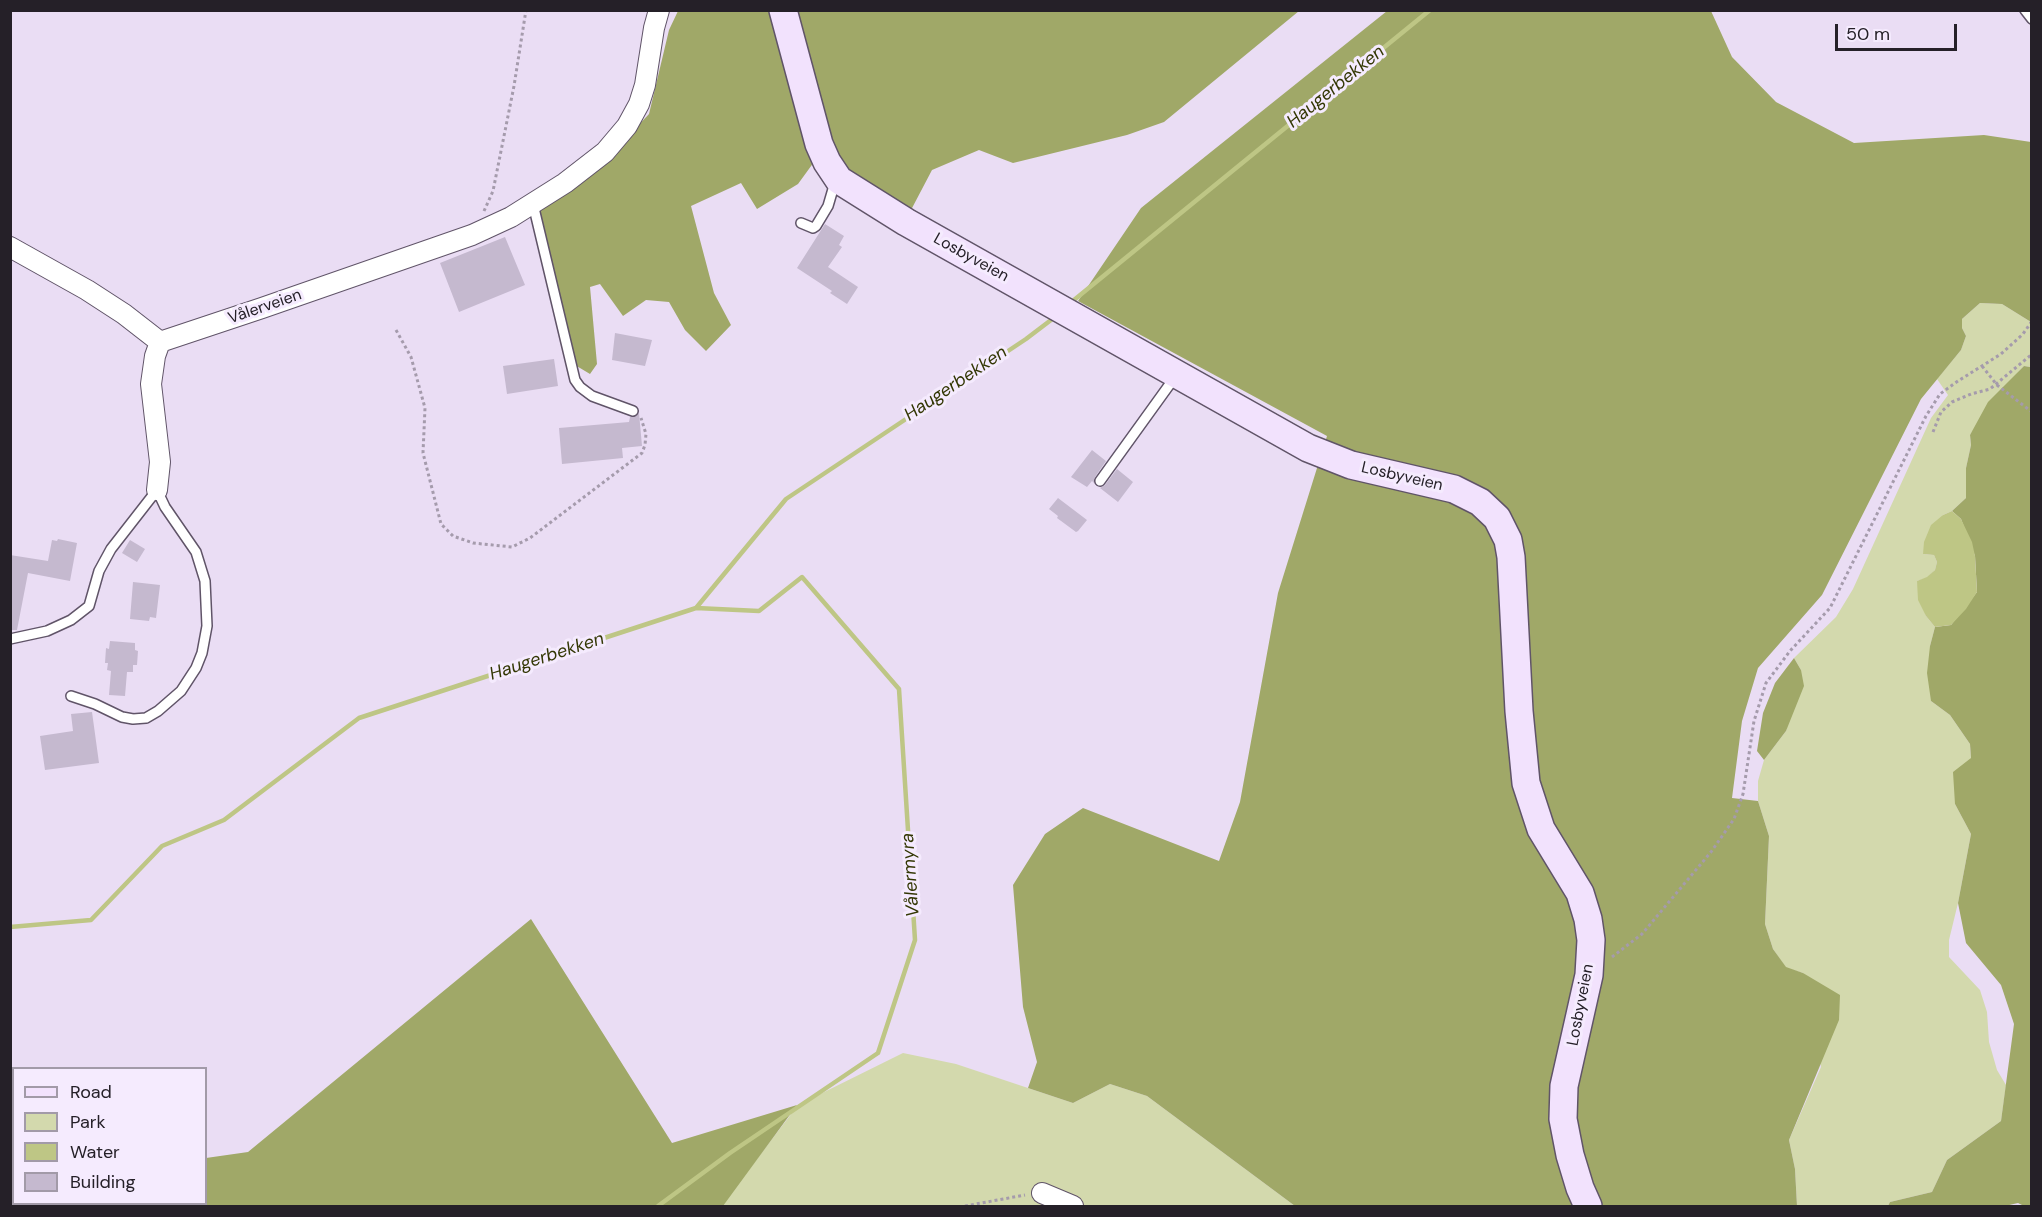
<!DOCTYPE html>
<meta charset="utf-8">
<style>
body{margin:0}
#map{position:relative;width:2042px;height:1217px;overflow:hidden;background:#eaddf4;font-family:"DM Sans",sans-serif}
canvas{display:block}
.frame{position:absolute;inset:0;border:12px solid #252028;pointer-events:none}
.legend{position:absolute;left:12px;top:1067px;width:195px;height:138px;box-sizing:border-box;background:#f5ebfe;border:2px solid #a29aa8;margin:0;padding:8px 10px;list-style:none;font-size:18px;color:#252028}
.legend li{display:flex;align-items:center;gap:12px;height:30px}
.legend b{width:30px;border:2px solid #a29aa8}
.scale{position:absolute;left:1835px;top:24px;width:122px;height:27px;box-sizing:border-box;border:3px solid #252028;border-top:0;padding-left:8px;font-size:18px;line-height:21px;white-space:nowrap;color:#252028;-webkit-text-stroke:4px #f5ebfe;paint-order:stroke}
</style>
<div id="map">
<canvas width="2042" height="1217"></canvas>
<div class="frame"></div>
<ul class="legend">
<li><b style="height:8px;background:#f2e2fd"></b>Road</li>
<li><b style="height:16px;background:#d3d9ad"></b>Park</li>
<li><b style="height:16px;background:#bec685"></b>Water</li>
<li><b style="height:16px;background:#c5b9cf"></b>Building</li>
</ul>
<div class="scale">50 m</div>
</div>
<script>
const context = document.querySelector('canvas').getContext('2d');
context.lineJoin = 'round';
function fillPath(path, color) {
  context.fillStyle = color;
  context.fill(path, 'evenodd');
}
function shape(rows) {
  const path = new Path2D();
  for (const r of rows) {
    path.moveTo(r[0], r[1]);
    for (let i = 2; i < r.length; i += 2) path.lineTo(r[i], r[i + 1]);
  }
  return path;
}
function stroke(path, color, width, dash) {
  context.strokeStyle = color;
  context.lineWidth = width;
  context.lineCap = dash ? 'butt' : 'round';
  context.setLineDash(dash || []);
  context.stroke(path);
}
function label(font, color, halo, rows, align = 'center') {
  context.font = font + ' "DM Sans",sans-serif';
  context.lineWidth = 6;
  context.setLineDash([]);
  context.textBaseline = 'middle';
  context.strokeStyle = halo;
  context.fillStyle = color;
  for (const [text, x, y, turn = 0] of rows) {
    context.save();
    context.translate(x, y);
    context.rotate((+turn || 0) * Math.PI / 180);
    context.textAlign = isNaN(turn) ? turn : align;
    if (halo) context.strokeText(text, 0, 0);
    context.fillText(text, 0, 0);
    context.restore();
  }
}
const green = shape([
 [1980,303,2002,304,2031,322,2031,370,2030,367,2024,366,2007,384,1970,435,1971,445,1966,468,1966,498,1952,511,1943,515,1923,554,1934,555,1937,562,1935,570,1927,578,1917,581,1926,616,1935,627,1930,646,1931,701,1950,715,1970,744,1971,758,1955,804,1971,834,1958,903,1949,940,1949,957,1980,990,1987,1012,1989,1042,1997,1070,2006,1085,2001,1121,1947,1160,1932,1192,1890,1202,1888,1206,1797,1206,1795,1169,1789,1140,1821,1067,1803,973,1786,968,1773,949,1765,924,1769,836,1758,801,1758,781,1764,760,1786,731,1801,670,1794,658,1836,617,1853,589,1931,418,1948,395,1937,379,1961,350,1966,336,1962,328,1961,320],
 [903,1053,956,1064,1073,1103,1110,1084,1147,1096,1295,1206,721,1206,798,1105]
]);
const forest = shape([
 [678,11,1299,11,1164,122,1127,135,1013,163,979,150,932,170,911,210,814,162,798,184,757,209,741,183,691,206,714,293,731,325,706,351,685,330,669,302,646,300,623,316,600,284,590,287,597,364,590,374,570,362,538,210,597,169,649,114,669,30],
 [1387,11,1711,11,1732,57,1776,102,1854,143,1984,135,2031,142,2031,322,2002,304,1980,303,1962,319,1962,328,1966,336,1961,350,1921,399,1822,595,1758,668,1742,721,1732,798,1758,801,1769,836,1765,924,1773,949,1786,967,1803,973,1840,995,1839,1020,1789,1140,1795,1169,1797,1206,1295,1206,1147,1096,1110,1084,1073,1103,1028,1088,1037,1062,1023,1007,1013,885,1045,834,1083,808,1219,861,1240,802,1278,593,1327,436,1078,301,1141,208],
 [2024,366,2030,367,2032,370,2031,1206,2024,1206,2018,1203,2005,1206,1888,1206,1890,1202,1932,1192,1947,1160,2001,1121,2014,1024,2001,985,1966,943,1958,903,1971,834,1955,804,1953,772,1971,758,1970,744,1950,715,1931,701,1927,673,1930,646,1935,627,1951,625,1977,592,1975,556,1961,519,1952,511,1966,498,1966,468,1971,445,1970,435,1988,402],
 [1794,658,1801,670,1804,686,1786,731,1764,760,1757,751,1763,713,1775,683],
 [531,919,672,1143,797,1105,723,1206,11,1206,11,1175,13,1176,14,1204,206,1204,206,1158,248,1152]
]);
const water = shape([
 [1952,511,1961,519,1972,542,1975,556,1977,592,1966,609,1951,625,1935,627,1926,616,1918,600,1917,581,1927,577,1935,570,1937,562,1934,555,1923,554,1924,542,1931,525,1943,515]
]);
const stream = shape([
 [1074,300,1430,10],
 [10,927,91,920,162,846,224,820,359,718,696,608,786,499,1026,339,1051,320],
 [658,1206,730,1153,878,1053,915,940,899,689,802,577,759,611,696,608]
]);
const building = shape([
 [825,224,844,236,839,245,842,247,828,267,858,287,847,304,830,293,832,291,797,268],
 [505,237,525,285,459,312,440,263],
 [615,333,652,340,645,366,612,360],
 [554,359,558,386,507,394,503,366],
 [639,413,642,446,622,448,623,458,562,464,559,428,629,422,630,417,635,417],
 [1092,450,1106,461,1095,477,1094,483,1092,481,1087,487,1071,477],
 [1117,469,1133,482,1118,502,1100,488,1105,485],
 [1058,498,1087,520,1078,531,1076,532,1057,518,1058,516,1049,509],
 [58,539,77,543,70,581,28,573,17,630,10,630,10,555,48,561,52,540,57,541],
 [130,540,145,549,137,562,122,553],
 [133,582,160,585,156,618,150,617,149,621,130,619],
 [110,641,135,643,135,650,138,651,137,665,133,665,133,672,127,672,125,696,109,695,111,671,107,670,108,663,105,663,106,648,109,649],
 [92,712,99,763,45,770,40,736,73,731,71,714]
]);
const path = shape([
 [484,211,493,191,514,86,526,10],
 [396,330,411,357,425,408,423,453,441,524,453,536,473,543,512,547,530,538,642,453,645,445,646,434,641,418],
 [1982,366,1997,385,2032,412],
 [1933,432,1941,412,1952,402,1971,394,1990,389,2031,355],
 [1612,957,1642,934,1711,852,1734,819,1743,794,1754,721,1766,683,1790,651,1830,608,1926,416,1940,394,1958,381,2001,354,2023,334,2032,321],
 [965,1206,1025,1195]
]);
const service = shape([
 [2025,10,2032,19],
 [533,204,575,380,580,387,592,396,633,411],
 [801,223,813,228,816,226,828,206,833,189,838,182],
 [1100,481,1175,377],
 [10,639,47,631,71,620,89,606,99,571,111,549,157,490,165,507,196,552,205,581,207,626,202,653,196,668,181,691,158,711,146,718,133,719,122,717,95,704,71,696]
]);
const minor = shape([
 [10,247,87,290,124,314,160,342,262,308,472,235,511,217,565,183,605,152,627,126,639,104,645,85,654,28,659,10],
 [157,490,160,462,151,384,155,356,160,342],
 [1042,1193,1073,1206]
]);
const secondary = shape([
 [783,10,819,144,827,162,839,180,906,222,1308,448,1351,465,1454,489,1480,502,1497,518,1508,540,1511,557,1519,711,1526,783,1541,829,1580,893,1588,919,1591,940,1589,975,1564,1086,1563,1119,1570,1155,1580,1188,1588,1206]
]);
const streetNames = [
 ["Losbyveien",971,258,29],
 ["Vålerveien",265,307,-19],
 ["Losbyveien",1402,477,13],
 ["Losbyveien",1581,1005,-79]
];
const waterNames = [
 ["Haugerbekken",1336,87,-39],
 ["Haugerbekken",956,384,-34],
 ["Haugerbekken",547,657,-18],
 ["Vålermyra",911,875,-94]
];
fillPath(green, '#d3d9ad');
fillPath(forest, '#a0a868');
fillPath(water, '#bec685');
stroke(stream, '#bec685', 4.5);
fillPath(building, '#c5b9cf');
stroke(service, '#605468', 12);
stroke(minor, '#605468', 22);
stroke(secondary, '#605468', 30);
stroke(path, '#a59bac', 3, [3, 3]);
stroke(service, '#fff', 9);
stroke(minor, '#fff', 20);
stroke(secondary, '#f2e2fd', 27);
label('16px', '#252028', '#f5ebfe', streetNames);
label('italic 18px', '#333704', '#f5ebfe', waterNames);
</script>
